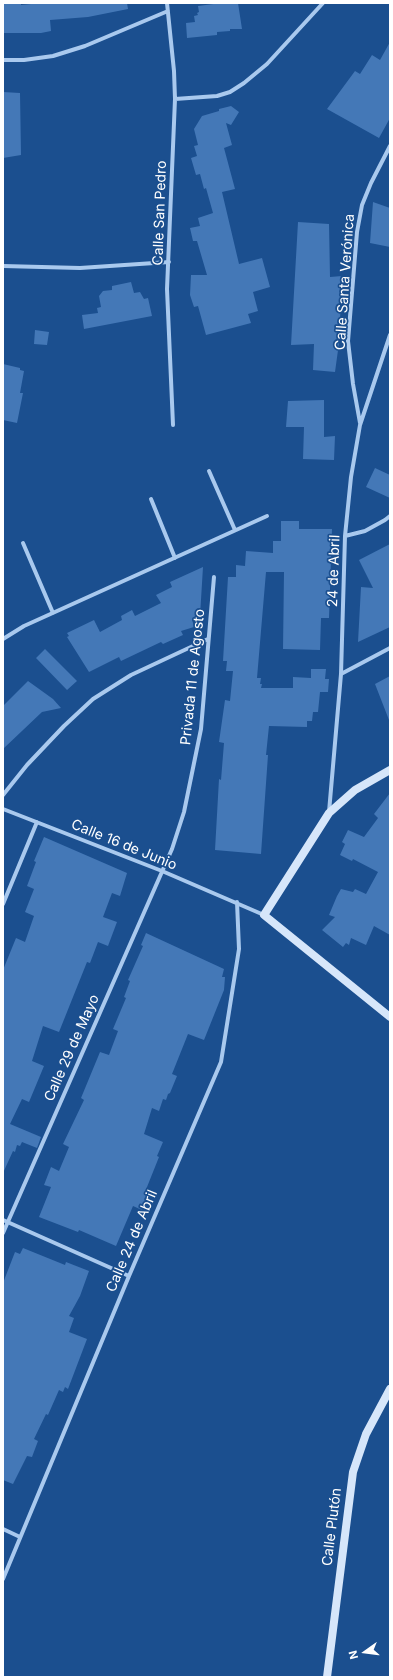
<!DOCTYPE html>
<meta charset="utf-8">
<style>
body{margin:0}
#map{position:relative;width:393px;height:1680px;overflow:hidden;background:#1b4f8f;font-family:Inter,sans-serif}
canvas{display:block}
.frame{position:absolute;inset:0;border:4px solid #fff;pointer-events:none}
.north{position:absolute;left:345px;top:1632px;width:40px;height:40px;-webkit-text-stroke:3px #1b4f8f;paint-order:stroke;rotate:256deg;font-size:11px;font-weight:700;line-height:16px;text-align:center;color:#fff}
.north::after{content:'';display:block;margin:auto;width:14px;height:18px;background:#fff;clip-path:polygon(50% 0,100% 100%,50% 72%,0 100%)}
</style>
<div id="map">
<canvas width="393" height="1680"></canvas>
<div class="frame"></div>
<div class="north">N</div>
</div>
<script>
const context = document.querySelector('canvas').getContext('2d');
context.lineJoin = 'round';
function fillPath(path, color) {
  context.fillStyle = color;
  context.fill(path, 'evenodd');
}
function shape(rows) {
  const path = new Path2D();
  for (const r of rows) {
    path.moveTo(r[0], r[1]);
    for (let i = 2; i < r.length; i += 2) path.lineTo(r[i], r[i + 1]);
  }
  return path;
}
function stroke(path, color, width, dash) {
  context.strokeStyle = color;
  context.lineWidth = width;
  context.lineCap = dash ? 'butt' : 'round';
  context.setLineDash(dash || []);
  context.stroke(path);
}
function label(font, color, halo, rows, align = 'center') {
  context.font = font + ' Inter,sans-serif';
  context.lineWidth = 3.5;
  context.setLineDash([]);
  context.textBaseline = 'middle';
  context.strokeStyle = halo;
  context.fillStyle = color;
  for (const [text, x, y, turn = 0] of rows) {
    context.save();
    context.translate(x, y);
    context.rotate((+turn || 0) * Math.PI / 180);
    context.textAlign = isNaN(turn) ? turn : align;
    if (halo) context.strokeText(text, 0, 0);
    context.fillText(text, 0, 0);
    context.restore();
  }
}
const building = shape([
 [3,3,21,3,21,5,41,3,127,3,128,9,88,17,50,20,51,31,41,33,3,33],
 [221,3,238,3,242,29,230,29,230,31,217,32,217,35,187,38,186,23,195,22,194,16,198,15,197,13,199,12,198,6],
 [390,42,390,118,379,138,327,109,355,71,360,74,372,55,380,60],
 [3,92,20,93,21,155,3,158],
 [231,106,239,112,231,125,226,123,232,145,224,148,235,189,222,192,239,264,262,258,270,287,253,292,258,311,248,314,251,323,206,335,198,306,194,307,190,295,191,275,207,275,197,241,193,241,190,228,200,226,198,218,213,213,206,188,204,189,200,174,196,175,191,158,197,156,194,146,198,145,194,129,202,116,219,111,219,109],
 [373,202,390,208,390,247,370,243],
 [298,222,329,224,330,277,342,276,339,343,335,372,313,370,314,344,291,345],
 [131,282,134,293,140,292,144,299,148,298,152,316,84,329,82,315,98,313,97,308,101,307,99,296,103,291,112,290,112,286],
 [35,330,49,332,47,345,34,344],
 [3,364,20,368,20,370,24,371,20,393,23,393,17,423,3,420],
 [324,400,324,437,335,436,334,460,303,459,304,427,286,427,288,401],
 [375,468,390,475,390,498,366,487],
 [281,521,299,521,299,529,332,529,329,618,321,618,320,650,283,649,284,572,266,572,257,678,261,678,260,684,262,684,261,688,293,688,293,677,311,678,311,669,326,669,325,679,329,679,328,692,320,692,318,712,313,712,312,721,307,721,307,727,269,726,266,755,268,755,261,854,215,850,219,779,221,780,224,743,219,742,225,700,230,701,233,671,226,671,227,661,223,661,228,577,236,577,236,565,245,566,246,551,273,553,273,541,281,541],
 [390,544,390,627,358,642,361,587,373,588,359,560],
 [203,567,200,616,192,619,194,627,181,631,183,635,163,644,161,642,121,661,119,657,89,672,67,637,69,636,67,633,94,620,100,632,122,620,121,616,132,610,135,616,161,603,156,595,172,587,170,582],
 [45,649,77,681,67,690,36,658],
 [390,676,390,720,389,720,375,684],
 [28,681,53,699,61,708,42,712,3,749,3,706],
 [390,793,390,935,374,926,366,945,351,938,349,945,346,943,343,947,322,930,335,917,329,915,337,896,341,889,353,892,355,889,366,894,378,872,353,859,352,861,340,855,345,844,342,842,348,830,364,837,378,818,374,814],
 [44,837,127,873,120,896,112,893,103,917,117,922,108,946,98,942,90,963,87,962,59,1032,43,1026,32,1061,44,1066,29,1102,22,1099,10,1124,41,1137,37,1148,22,1142,20,1146,17,1145,15,1152,13,1151,3,1173,3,970,16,938,25,942,34,916,25,912,34,889,27,886,36,862,34,861],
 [146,933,224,969,222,977,225,977,224,990,204,1040,188,1034,172,1074,177,1076,170,1093,168,1094,166,1100,163,1099,159,1111,152,1108,144,1134,163,1142,157,1156,159,1157,145,1192,149,1194,142,1210,133,1206,116,1246,79,1230,78,1232,39,1217,51,1187,44,1185,51,1167,59,1171,69,1147,63,1144,84,1100,81,1098,100,1052,109,1055,118,1031,113,1029,126,998,124,997,130,981,128,980,143,946,141,945],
 [23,1248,65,1265,66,1262,89,1271,80,1296,69,1316,74,1318,69,1332,87,1339,68,1389,65,1387,63,1392,59,1390,48,1415,46,1414,34,1439,38,1441,32,1457,27,1456,13,1484,3,1480,3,1283,15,1252,20,1254]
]);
const street = shape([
 [167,3,174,71,175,99,167,289,173,425],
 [3,60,24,60,53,56,85,46,168,11],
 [175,99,217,96,230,92,244,83,267,64,323,3],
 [3,266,80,268,169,262],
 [360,423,353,384,348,341,357,232,362,205,371,183,390,146],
 [209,471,235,530],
 [151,499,175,558],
 [345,536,365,531,385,520,390,516],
 [23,543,53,613],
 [3,639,24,626,267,516],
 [341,674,390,648],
 [3,795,27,765,64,726,93,699,131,675,208,639],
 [3,809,162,871,264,915],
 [329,812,341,674,345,536,351,477,360,425,390,335],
 [3,904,37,822],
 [3,1220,129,1276],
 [3,1233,172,849,184,812,201,729,214,577],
 [3,1529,20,1537],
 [3,1579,129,1276,221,1062,239,949,237,902]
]);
const secondary = shape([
 [390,770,355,790,329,813,264,915,390,1017],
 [327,1677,353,1472,366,1434,390,1389]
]);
const streetNames = [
 ["Calle San Pedro",160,213,-88],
 ["Calle Santa Verónica",345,282,-86],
 ["24 de Abril",334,571,-88],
 ["Privada 11 de Agosto",193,677,-84],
 ["Calle 16 de Junio",124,845,22],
 ["Calle 29 de Mayo",72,1048,-66],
 ["Calle 24 de Abril",132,1241,-67],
 ["Calle Plutón",332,1527,-83]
];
fillPath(building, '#4478b7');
stroke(street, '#a9c9ee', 4);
stroke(secondary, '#d6e6fa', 8);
label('14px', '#fff', '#1b4f8f', streetNames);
</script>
